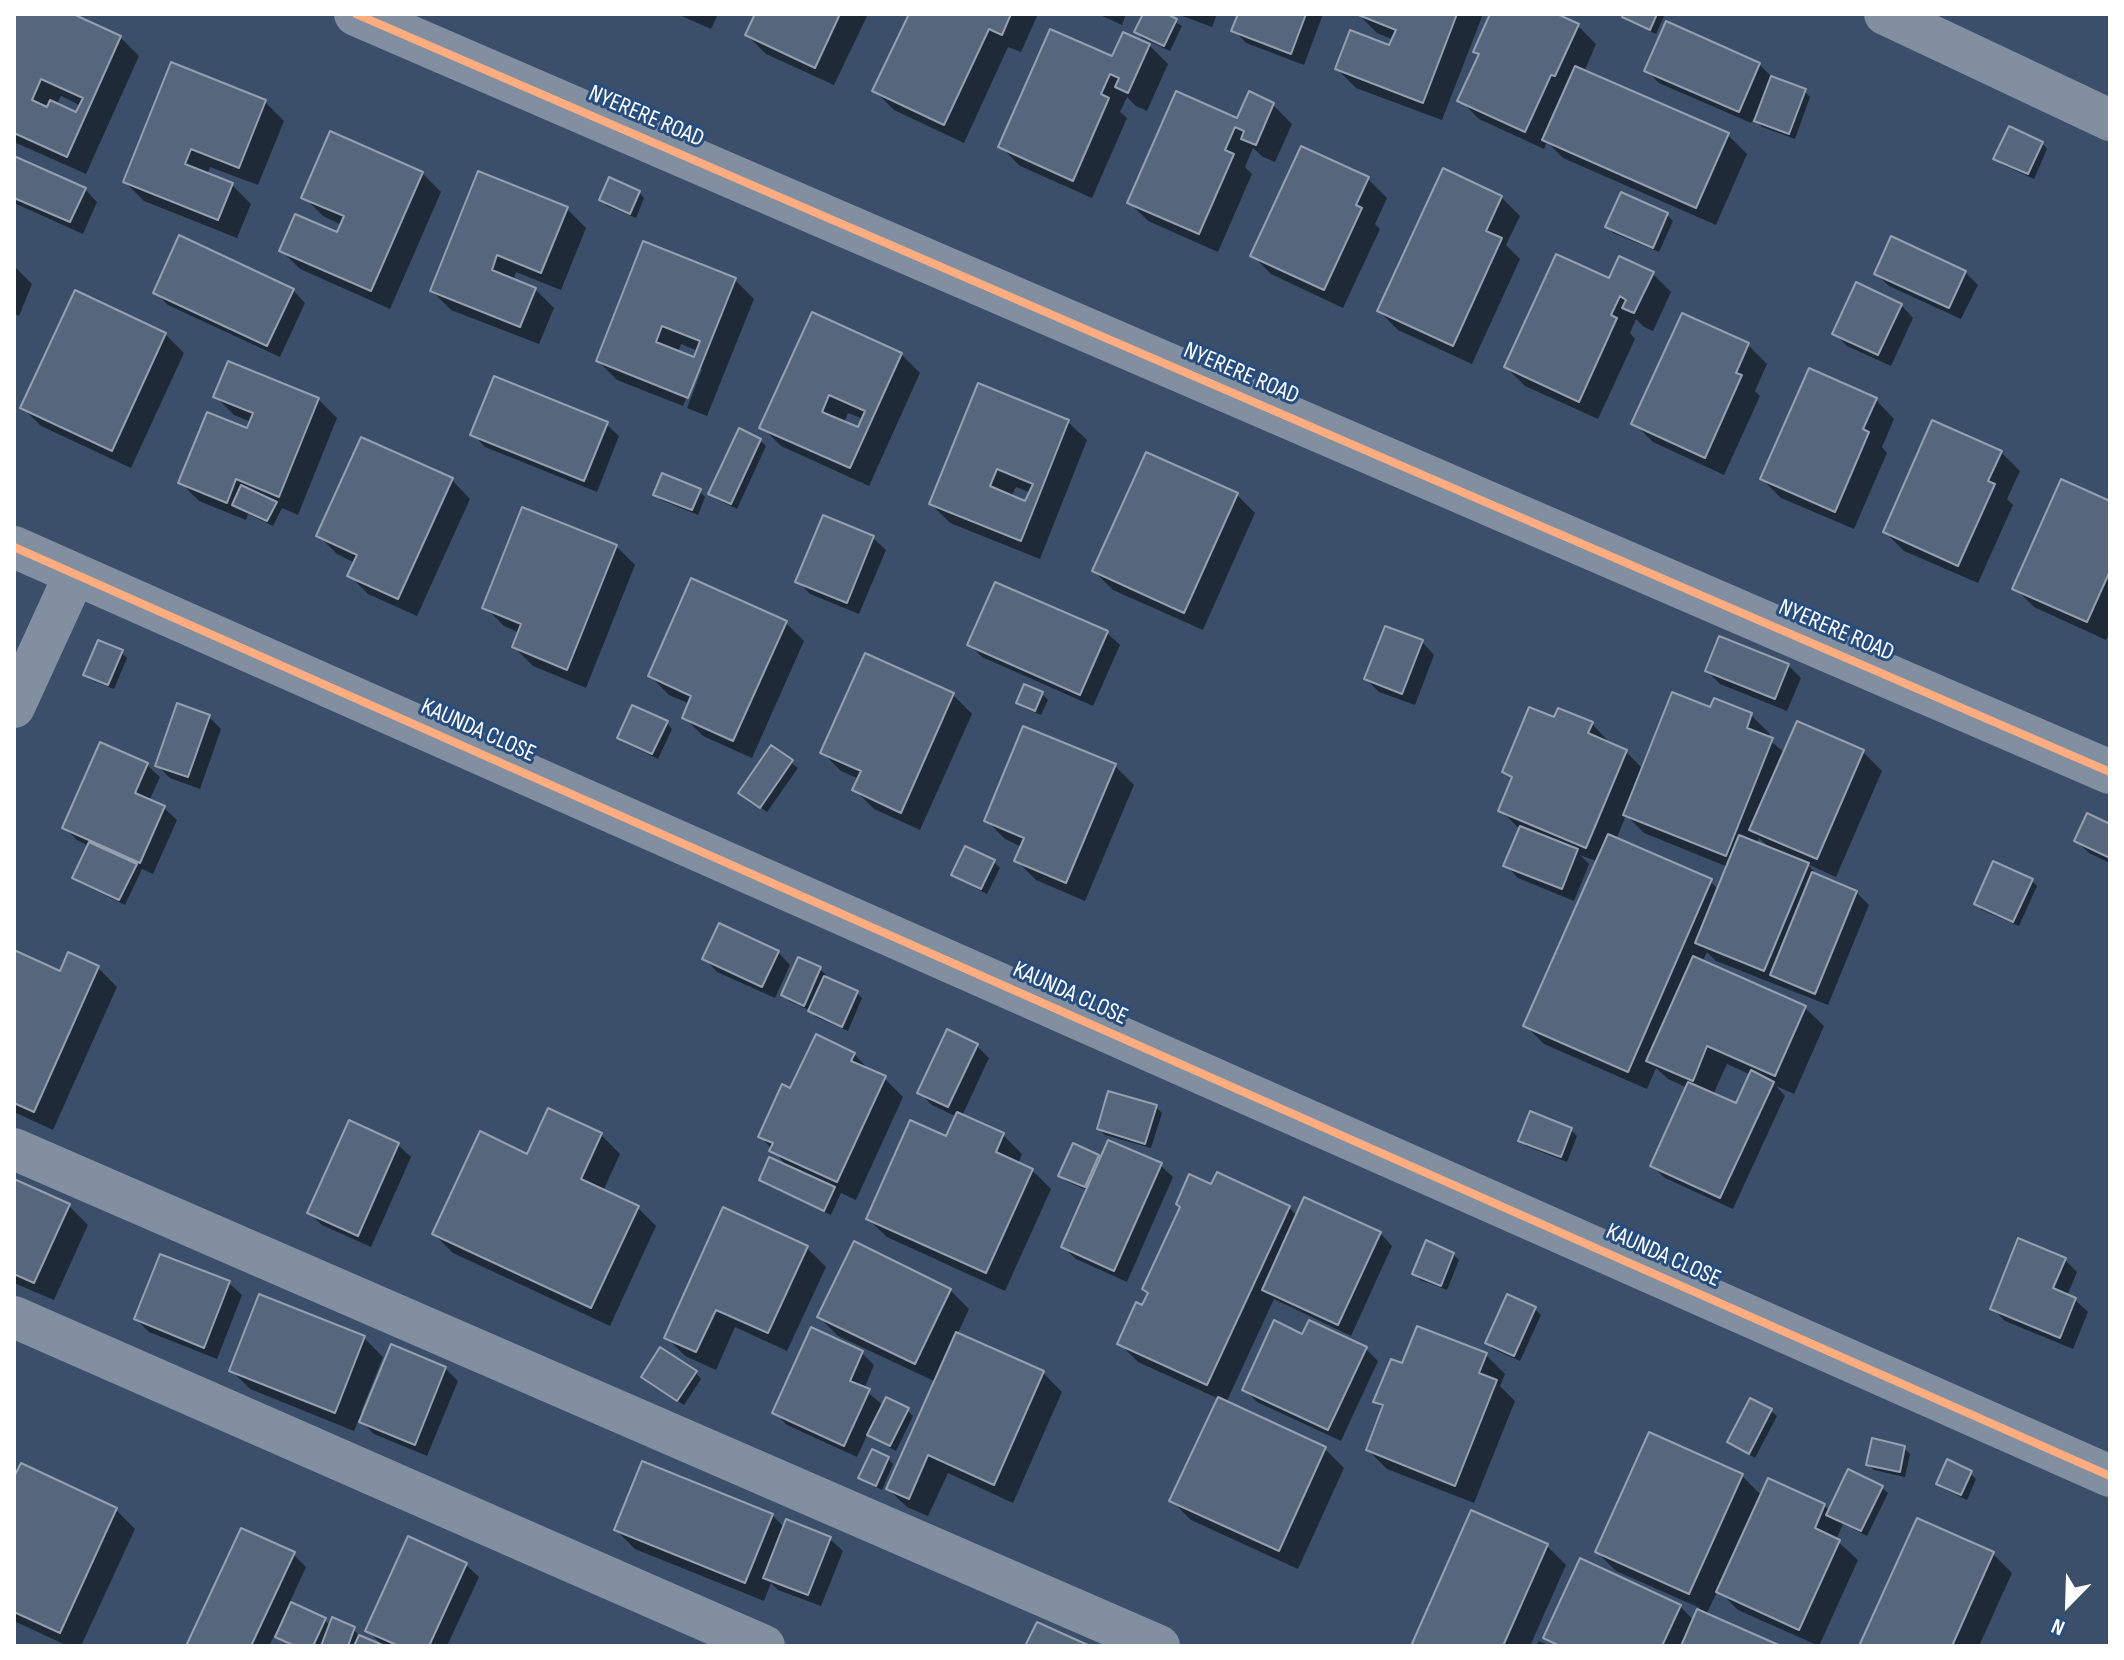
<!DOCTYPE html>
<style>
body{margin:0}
#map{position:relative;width:2124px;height:1660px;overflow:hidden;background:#3b4f6a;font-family:"Sofia Sans Condensed",sans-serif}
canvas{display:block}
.frame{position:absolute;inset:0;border:16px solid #fff;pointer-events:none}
.north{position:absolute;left:2028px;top:1564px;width:80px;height:80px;-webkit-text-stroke:6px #274c7e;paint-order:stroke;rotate:203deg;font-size:22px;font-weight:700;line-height:32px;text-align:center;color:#fff}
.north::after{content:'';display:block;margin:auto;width:28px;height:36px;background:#fff;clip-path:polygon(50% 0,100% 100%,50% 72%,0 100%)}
</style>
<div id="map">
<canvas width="2124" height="1660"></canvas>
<div class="frame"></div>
<div class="north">N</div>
</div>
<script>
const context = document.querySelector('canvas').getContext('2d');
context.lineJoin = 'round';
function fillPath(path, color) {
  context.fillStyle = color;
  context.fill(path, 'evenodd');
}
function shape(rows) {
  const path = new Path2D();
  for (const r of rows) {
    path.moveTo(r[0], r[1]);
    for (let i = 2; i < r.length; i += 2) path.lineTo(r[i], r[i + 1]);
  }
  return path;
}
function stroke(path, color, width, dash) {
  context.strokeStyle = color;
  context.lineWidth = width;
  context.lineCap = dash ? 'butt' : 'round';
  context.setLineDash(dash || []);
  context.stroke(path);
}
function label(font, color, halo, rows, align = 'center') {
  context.font = font + ' "Sofia Sans Condensed",sans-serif';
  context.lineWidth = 6;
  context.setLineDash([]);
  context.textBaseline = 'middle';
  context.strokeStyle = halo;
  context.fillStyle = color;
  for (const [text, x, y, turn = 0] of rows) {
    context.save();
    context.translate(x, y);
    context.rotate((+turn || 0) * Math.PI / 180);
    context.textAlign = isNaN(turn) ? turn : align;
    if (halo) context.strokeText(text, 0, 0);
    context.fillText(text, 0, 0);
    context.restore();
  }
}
const shadow = shape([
 [15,14,68,14,120,37,139,56,86,174,14,142],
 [61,96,81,106,77,115,56,105],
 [677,14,718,14,711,29],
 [757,14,868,14,834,85,766,54,747,35],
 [911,14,1038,14,1021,52,1008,47,964,143,894,110,875,91],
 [1098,14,1126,14,1122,25],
 [1145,14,1162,14,1182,26,1170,51,1142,38,1137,32],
 [1177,14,1217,14,1212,27],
 [1240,14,1323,14,1304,65,1246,43,1234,30],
 [1358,14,1483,14,1442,120,1356,88,1337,69,1390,48,1394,40,1377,33],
 [1492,14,1553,14,1577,25,1596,44,1584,72,1728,135,1747,154,1716,225,1563,158,1547,142,1544,149,1479,119,1460,100,1480,56,1475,51],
 [1625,14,1665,14,1656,34,1630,22],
 [1149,45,1168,64,1147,111,1136,106,1127,97,1120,112,1127,118,1092,198,1020,166,1001,147],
 [1759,64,1772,77,1804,91,1810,97,1795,139,1762,127,1754,118,1751,123,1659,83,1646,70],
 [265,102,284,121,258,185,210,167,207,175,232,185,251,204,237,238,144,201,125,182],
 [1273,105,1292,124,1275,162,1263,157,1253,148,1245,167,1252,174,1218,252,1148,221,1129,202,1238,121],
 [2042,143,2047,149,2034,179,2001,164,1996,158],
 [14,158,85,189,97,202,83,234,14,203],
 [422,173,441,192,390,309,300,269,281,250,338,235,342,225,323,216,304,197],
 [1368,179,1387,198,1375,224,1380,229,1343,308,1271,274,1252,255],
 [639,192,644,198,636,218,607,206,601,200],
 [1501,197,1520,216,1506,245,1520,259,1472,364,1398,330,1379,311],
 [567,209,586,228,561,290,516,272,513,281,535,289,554,308,539,344,451,310,432,291],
 [1667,215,1673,221,1659,252,1613,233,1607,227],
 [14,266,32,284,19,316,14,314],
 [1965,272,1978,285,1961,319,1889,286,1876,274],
 [1652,273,1671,292,1653,331,1644,327,1636,319,1630,333,1635,339,1598,419,1525,386,1506,367,1610,281],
 [735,280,754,299,707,416,687,408,702,369,698,369,683,406,617,380,598,361],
 [681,344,698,351,695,360,678,353],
 [293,290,305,303,280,357,168,305,156,293],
 [1901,305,1913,318,1891,366,1847,346,1835,334],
 [165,334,184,353,131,468,41,426,22,407],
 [1748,345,1767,364,1755,391,1760,396,1724,475,1653,442,1634,423],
 [901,354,920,373,869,486,781,446,762,427],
 [848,413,863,419,859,429,844,423],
 [215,396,318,399,337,418,298,515,282,508,273,526,248,514,246,520,199,501,180,482,248,430,251,422,234,415],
 [1876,400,1894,419,1882,447,1887,453,1854,529,1781,498,1762,479],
 [1068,422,1087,440,1040,559,950,523,931,504],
 [1016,487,1031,493,1027,504,1011,497],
 [606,424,619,436,597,492,485,447,473,434],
 [760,440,766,446,737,509,716,499,710,493],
 [2001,452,2020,471,2007,499,2013,505,1978,583,1904,551,1885,532],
 [452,480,470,499,417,616,368,594,349,575,355,563,337,554,318,535],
 [699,491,705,497,698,515,661,500,655,494],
 [1236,494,1255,513,1203,630,1113,590,1094,571],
 [2110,503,2110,632,2106,640,2034,607,2015,588],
 [873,538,886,550,859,614,810,594,798,581],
 [616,546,635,565,586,688,533,666,514,647,520,633,504,626,485,607],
 [785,622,804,641,752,758,703,736,684,717,690,704,669,695,650,676],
 [1107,633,1120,645,1093,706,982,657,970,645],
 [1422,642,1434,655,1415,705,1379,692,1366,679],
 [121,652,127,658,114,689,91,680,86,674],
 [1788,665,1801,678,1787,711,1720,684,1707,671],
 [1042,694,1048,700,1041,715,1024,708,1018,702],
 [953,695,972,714,920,830,874,809,855,790,859,779,841,771,822,752],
 [1711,710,1751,715,1770,734,1768,739,1785,753,1798,723,1863,752,1882,771,1836,877,1807,864,1820,877,1856,892,1869,905,1828,1005,1716,961,1707,952,1702,962,1805,1008,1824,1026,1794,1094,1776,1086,1785,1096,1733,1209,1665,1178,1652,1166,1688,1088,1668,1079,1656,1068,1647,1089,1544,1044,1526,1026,1598,862,1580,855,1589,864,1574,901,1518,878,1506,865,1521,830,1501,811,1513,780,1505,772,1555,720,1592,724,1610,743,1610,745,1626,752,1643,769],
 [1626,815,1644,833,1728,867,1719,890,1710,881,1616,840],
 [1759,838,1772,850,1757,844],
 [1727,1064,1751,1075,1737,1106,1713,1095],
 [208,716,221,729,200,789,170,778,157,765],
 [667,723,672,729,658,759,625,743,619,737],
 [772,748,798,768,767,812,741,793],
 [147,765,160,777,149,801,164,808,177,820,153,874,142,869,125,905,80,883,74,878,89,846,77,840,64,827],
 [1115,766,1134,785,1085,901,1036,880,1017,861,1022,847,1005,839,986,820],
 [2110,826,2110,863,2089,853,2076,840],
 [966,849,994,862,1000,868,987,894,960,880,954,875],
 [2031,880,2037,886,2019,926,1982,910,1976,904],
 [778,952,790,965,775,998,717,972,705,959],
 [14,953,61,974,98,968,117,987,53,1130,14,1112],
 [820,969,826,975,824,978,856,992,862,998,848,1031,816,1017,811,1011,789,1001,784,995],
 [977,1046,989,1058,962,1116,1003,1135,1022,1154,1018,1164,1032,1170,1051,1189,1005,1291,887,1237,868,1219,947,1139,957,1117,932,1105,919,1092],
 [854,1054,871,1072,884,1078,903,1097,856,1200,841,1193,831,1215,767,1185,761,1179,788,1167,760,1136,791,1091],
 [1156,1107,1162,1113,1151,1148,1105,1135,1099,1129],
 [1571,1130,1577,1136,1567,1162,1526,1146,1521,1141],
 [601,1135,620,1154,603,1191,637,1207,656,1226,610,1326,453,1253,434,1234,528,1156],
 [398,1145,411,1157,371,1247,322,1225,309,1213],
 [1098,1157,1101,1160,1160,1165,1173,1177,1127,1282,1076,1259,1063,1247,1088,1191,1066,1181,1061,1175],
 [14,1181,69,1206,88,1225,54,1300,14,1283],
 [1212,1187,1289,1207,1297,1216,1380,1233,1392,1246,1351,1336,1274,1299,1226,1403,1325,1449,1344,1468,1298,1569,1191,1520,1172,1501,1219,1399,1138,1362,1119,1343,1143,1307],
 [807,1248,826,1267,787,1351,735,1327,716,1370,685,1356,666,1337],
 [1453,1254,1459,1260,1447,1290,1420,1280,1415,1274],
 [2065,1260,2077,1272,2067,1296,2075,1300,2088,1312,2073,1349,2005,1321,1992,1308],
 [229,1283,242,1295,217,1359,149,1332,136,1319],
 [950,1290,969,1309,957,1335,1043,1373,1062,1392,1013,1503,948,1473,928,1516,907,1507,888,1489,936,1382,838,1336,819,1317],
 [1535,1309,1541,1315,1520,1361,1493,1349,1487,1343],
 [1303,1336,1365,1348,1378,1361,1341,1441,1257,1402,1244,1389],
 [364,1338,383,1357,361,1412,365,1414,445,1368,458,1381,427,1456,374,1434,359,1419,354,1431,250,1389,231,1370],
 [862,1353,874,1365,864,1389,884,1406,907,1410,913,1416,896,1451,876,1440,868,1433,857,1457,787,1425,774,1412],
 [1486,1355,1505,1374,1500,1386,1515,1401,1474,1503,1387,1469,1368,1450,1384,1410,1375,1401,1403,1365],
 [696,1373,701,1379,684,1405,649,1383],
 [1771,1411,1777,1416,1755,1458,1729,1442],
 [1904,1448,1910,1454,1905,1477,1874,1470,1868,1464],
 [888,1458,893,1464,882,1490,867,1483,861,1478],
 [22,1466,116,1510,135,1529,81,1646,68,1646,14,1621,14,1482],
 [1970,1473,1976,1479,1967,1500,1944,1489,1938,1483],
 [1742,1476,1762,1496,1824,1505,1830,1511,1882,1488,1888,1493,1867,1536,1843,1524,1836,1540,1858,1560,1819,1646,1738,1610,1718,1590,1706,1615,1776,1646,1554,1646,1546,1638,1680,1606,1694,1621,1700,1608,1616,1571,1597,1552],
 [772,1515,785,1528,830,1539,843,1551,821,1606,778,1590,771,1583,764,1601,635,1549,616,1530],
 [1918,1521,1993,1554,2012,1573,1979,1646,1861,1646],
 [1547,1546,1566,1565,1530,1646,1413,1646],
 [293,1554,306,1567,289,1604,324,1620,331,1626,354,1629,359,1637,380,1646,291,1646,275,1634,270,1644,276,1646,188,1646],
 [466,1565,479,1577,447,1646,383,1646,367,1630],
 [1539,1641,1549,1646,1536,1646]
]);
const building = shape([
 [14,14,73,14,121,36,67,157,14,133,14,14],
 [41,79,83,98,76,112,50,100,47,107,32,100,41,79],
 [755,14,840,14,815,68,745,35,755,14],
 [909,14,1011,14,1002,35,989,29,944,125,872,91,909,14],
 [1143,14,1167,14,1177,19,1164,46,1134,32,1143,14],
 [1238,14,1306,14,1291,54,1231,31,1238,14],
 [1457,14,1423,103,1335,69,1350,30,1389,45,1396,30,1356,14,1457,14],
 [1490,14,1557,14,1579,24,1555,76,1551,75,1525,132,1457,101,1479,54,1473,52,1490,14],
 [1623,14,1657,14,1650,30,1622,17,1623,14],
 [1666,21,1760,63,1739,112,1644,71,1666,21],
 [1050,29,1112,56,1123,32,1150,44,1128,93,1115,87,1119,78,1110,74,1101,94,1109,98,1073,181,998,147,1050,29],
 [171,62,266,100,239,168,191,149,185,164,233,183,218,220,123,182,171,62],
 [1575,66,1729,133,1696,208,1542,140,1575,66],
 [1771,76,1806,89,1789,134,1754,121,1771,76],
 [1176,91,1237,118,1249,91,1274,103,1256,145,1241,139,1244,131,1235,127,1225,150,1234,154,1199,234,1127,203,1176,91],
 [2009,126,2043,142,2028,174,1993,159,2009,126],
 [330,131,423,172,371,291,279,251,295,214,337,232,344,216,301,198,330,131],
 [1301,146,1369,177,1356,205,1362,208,1324,290,1250,256,1301,146],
 [14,156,86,188,70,222,14,198,14,156],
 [1443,168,1502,196,1486,231,1502,238,1453,346,1377,311,1443,168],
 [478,171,568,207,541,273,497,255,492,270,536,288,520,327,430,291,478,171],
 [609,177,640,191,630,214,599,200,609,177],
 [1621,192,1668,213,1653,248,1605,227,1621,192],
 [179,235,294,289,267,346,153,293,179,235],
 [1891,236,1966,271,1949,308,1874,274,1891,236],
 [643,241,736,278,688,398,596,361,643,241],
 [662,326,700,341,694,357,656,342,662,326],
 [1556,254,1609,278,1619,256,1654,272,1634,313,1622,308,1626,300,1620,296,1611,315,1617,318,1579,402,1504,367,1556,254],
 [1856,282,1902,304,1878,355,1832,334,1856,282],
 [75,290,166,333,112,451,20,408,75,290],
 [812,312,902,353,850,468,759,428,812,312],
 [829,395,865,411,858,427,822,412,829,395],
 [1682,313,1749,343,1736,373,1742,375,1705,458,1631,424,1682,313],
 [228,361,319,398,279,497,236,479,227,503,178,483,207,412,247,428,253,413,213,397,228,361],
 [1809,368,1877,398,1863,429,1869,432,1835,512,1760,479,1809,368],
 [494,376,608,422,584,481,470,435,494,376],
 [978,383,1069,420,1021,541,929,504,978,383],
 [997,469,1033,484,1025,501,990,486,997,469],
 [1932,420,2002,451,1988,481,1995,484,1958,566,1883,532,1932,420],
 [739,428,761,439,731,504,708,494,739,428],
 [361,437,453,478,398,599,347,576,357,555,316,536,361,437],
 [1146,452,1238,493,1184,613,1092,571,1146,452],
 [662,473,701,489,692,510,653,495,662,473],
 [2061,479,2110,501,2110,571,2087,622,2012,589,2061,479],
 [241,485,277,502,267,521,232,505,241,485],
 [522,507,617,545,567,670,512,647,521,624,482,608,522,507],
 [823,515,874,536,847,603,795,582,823,515],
 [691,578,787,621,733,741,682,718,691,696,648,676,691,578],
 [995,582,1108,631,1080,695,967,645,995,582],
 [1385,626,1423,640,1402,694,1364,679,1385,626],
 [1719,636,1789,664,1775,699,1705,671,1719,636],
 [98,640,123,650,108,685,83,675,98,640],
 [865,653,954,693,901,813,852,790,861,771,820,753,865,653],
 [1024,684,1043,692,1035,711,1016,703,1024,684],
 [1672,692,1710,707,1714,698,1752,713,1747,728,1773,738,1726,856,1623,815,1672,692],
 [177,703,210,715,188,777,155,766,177,703],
 [632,705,668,721,652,754,617,738,632,705],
 [1529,707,1554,717,1558,708,1593,722,1588,733,1627,750,1586,848,1498,811,1512,777,1502,772,1529,707],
 [1797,721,1864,750,1817,859,1749,830,1797,721],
 [1023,726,1116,764,1066,883,1014,861,1024,838,984,821,1023,726],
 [100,742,148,763,135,793,165,806,140,863,62,828,100,742],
 [771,745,793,760,760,808,738,793,771,745],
 [2087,813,2110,824,2110,858,2074,841,2087,813],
 [1520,826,1578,849,1562,889,1503,866,1520,826],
 [1608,834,1712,879,1628,1072,1523,1026,1608,834],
 [1739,835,1809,863,1764,971,1695,943,1739,835],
 [89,842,137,864,119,900,72,878,89,842],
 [965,846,995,860,981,889,951,875,965,846],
 [1993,861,2033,879,2013,922,1974,904,1993,861],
 [1812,872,1857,891,1815,994,1770,975,1812,872],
 [719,923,779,951,762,987,702,959,719,923],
 [14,950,60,971,68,952,99,966,34,1112,14,1103,14,950],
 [1693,956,1806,1006,1775,1076,1707,1046,1693,1081,1646,1061,1693,956],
 [798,957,821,967,804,1006,781,995,798,957],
 [824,976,858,991,842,1027,808,1011,824,976],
 [947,1029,978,1044,948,1107,917,1093,947,1029],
 [816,1034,855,1053,851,1061,886,1076,837,1182,769,1151,773,1143,758,1137,782,1084,790,1088,816,1034],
 [1751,1070,1774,1082,1720,1198,1650,1166,1688,1082,1736,1103,1751,1070],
 [1108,1091,1157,1105,1145,1144,1097,1129,1108,1091],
 [548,1108,602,1133,581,1179,639,1206,591,1308,432,1234,480,1131,527,1154,548,1108],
 [1530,1111,1572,1128,1561,1157,1518,1141,1530,1111],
 [957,1112,1004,1133,996,1152,1033,1169,986,1273,866,1219,910,1120,946,1136,957,1112],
 [349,1120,399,1143,358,1236,307,1213,349,1120],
 [1108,1140,1162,1163,1114,1271,1061,1247,1108,1140],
 [1073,1143,1099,1155,1085,1187,1058,1176,1073,1143],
 [769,1157,835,1187,824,1211,759,1180,769,1157],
 [1217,1172,1290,1206,1207,1385,1117,1344,1136,1302,1142,1305,1148,1293,1142,1289,1180,1207,1176,1204,1189,1174,1211,1184,1217,1172],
 [14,1179,70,1204,34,1283,14,1274,14,1179],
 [1304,1197,1381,1232,1338,1325,1262,1290,1304,1197],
 [723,1207,808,1246,768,1333,716,1310,696,1352,664,1338,723,1207],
 [2018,1238,2066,1258,2053,1288,2076,1298,2060,1338,1990,1309,2018,1238],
 [1426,1240,1454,1253,1441,1286,1412,1274,1426,1240],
 [854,1241,951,1289,915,1364,817,1317,854,1241],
 [160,1254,230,1281,204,1348,134,1319,160,1254],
 [259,1294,365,1336,335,1413,229,1371,259,1294],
 [1507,1294,1536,1307,1514,1356,1485,1343,1507,1294],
 [1274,1320,1302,1334,1309,1320,1367,1347,1328,1430,1242,1390,1274,1320],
 [1417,1326,1487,1353,1479,1373,1497,1380,1455,1486,1366,1450,1383,1405,1373,1402,1391,1359,1402,1363,1417,1326],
 [811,1327,863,1351,850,1381,870,1389,844,1446,772,1413,811,1327],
 [956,1332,1044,1371,994,1485,928,1455,909,1499,886,1489,956,1332],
 [391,1344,446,1367,415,1445,359,1422,391,1344],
 [660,1347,697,1371,677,1401,641,1377,660,1347],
 [886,1397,909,1408,890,1446,867,1435,886,1397],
 [1218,1397,1326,1447,1279,1551,1169,1501,1218,1397],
 [1750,1398,1772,1409,1749,1454,1727,1442,1750,1398],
 [1649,1432,1743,1474,1689,1594,1595,1552,1649,1432],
 [1872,1438,1905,1446,1900,1472,1866,1465,1872,1438],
 [872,1449,889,1457,876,1486,858,1478,872,1449],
 [1947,1459,1972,1471,1961,1495,1936,1484,1947,1459],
 [642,1461,773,1514,745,1583,614,1530,642,1461],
 [21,1463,117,1508,60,1633,14,1612,14,1477,21,1463],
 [1848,1469,1883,1486,1861,1531,1826,1515,1848,1469],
 [1768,1478,1825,1504,1815,1528,1840,1540,1799,1630,1716,1592,1768,1478],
 [1471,1510,1548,1544,1503,1646,1411,1646,1471,1510],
 [1917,1518,1994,1552,1952,1646,1859,1646,1917,1518],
 [786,1519,831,1537,808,1595,763,1578,786,1519],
 [241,1528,295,1552,251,1646,186,1646,241,1528],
 [408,1536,467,1563,429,1646,399,1646,365,1631,408,1536],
 [1580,1558,1681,1605,1662,1646,1560,1646,1543,1638,1580,1558],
 [291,1602,326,1618,313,1646,295,1646,275,1637,291,1602],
 [1697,1609,1781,1646,1681,1646,1697,1609],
 [332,1617,355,1627,348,1646,321,1646,332,1617],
 [1037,1622,1090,1646,1025,1646,1037,1622],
 [359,1635,385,1646,354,1646,359,1635]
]);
const minor = shape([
 [1885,14,2110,120],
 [14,547,2110,1476],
 [14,707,75,574],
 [14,1149,1159,1646],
 [14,1317,764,1646]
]);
const tertiary = shape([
 [356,14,2110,772]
]);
const cycleway = shape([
 [356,14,2110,772],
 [14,547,2110,1476]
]);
const streetNames = [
 ["NYERERE ROAD",646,117,23],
 ["NYERERE ROAD",1241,374,23],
 ["NYERERE ROAD",1836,631,23],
 ["KAUNDA CLOSE",478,731,24],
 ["KAUNDA CLOSE",1070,994,24],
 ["KAUNDA CLOSE",1663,1256,24]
];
fillPath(shadow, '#0007');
fillPath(building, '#56667c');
stroke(building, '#949faf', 2);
stroke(minor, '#818fa1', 42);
stroke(tertiary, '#818fa1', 44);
stroke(cycleway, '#ffac80', 8);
label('24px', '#fff', '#274c7e', streetNames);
</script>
